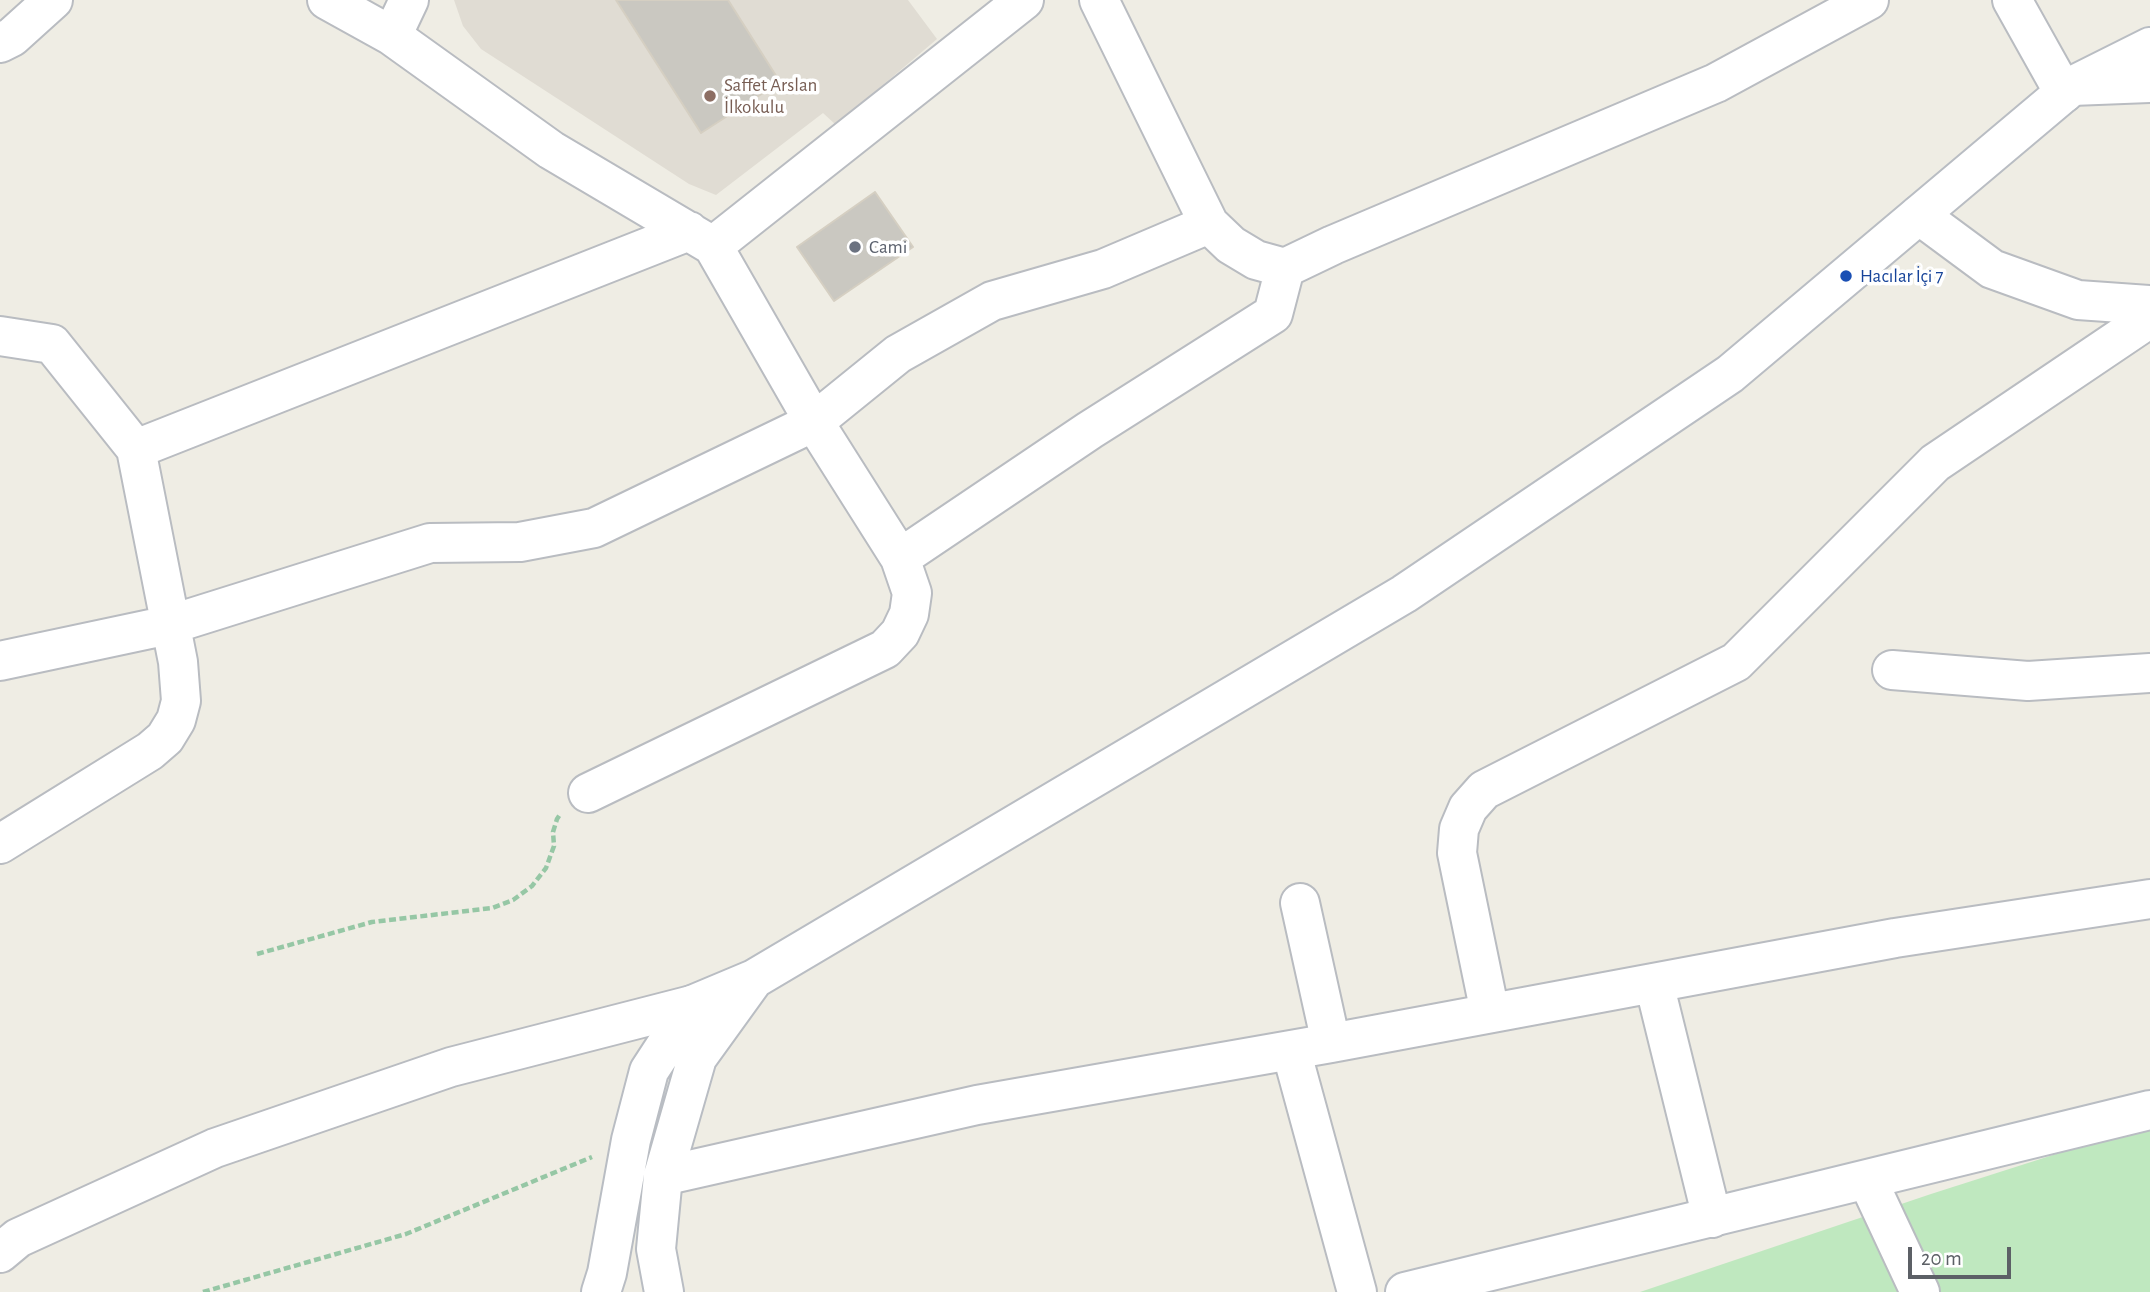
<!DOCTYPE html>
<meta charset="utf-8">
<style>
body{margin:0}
#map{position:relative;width:2150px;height:1292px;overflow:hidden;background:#efede4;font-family:"Alegreya Sans",sans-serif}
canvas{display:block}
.scale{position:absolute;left:1908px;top:1247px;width:103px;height:32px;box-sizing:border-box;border:4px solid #5c6066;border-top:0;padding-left:9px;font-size:21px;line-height:24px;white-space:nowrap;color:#5c6066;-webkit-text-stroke:5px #fff;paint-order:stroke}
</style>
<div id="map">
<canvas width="2150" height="1292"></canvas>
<div class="scale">20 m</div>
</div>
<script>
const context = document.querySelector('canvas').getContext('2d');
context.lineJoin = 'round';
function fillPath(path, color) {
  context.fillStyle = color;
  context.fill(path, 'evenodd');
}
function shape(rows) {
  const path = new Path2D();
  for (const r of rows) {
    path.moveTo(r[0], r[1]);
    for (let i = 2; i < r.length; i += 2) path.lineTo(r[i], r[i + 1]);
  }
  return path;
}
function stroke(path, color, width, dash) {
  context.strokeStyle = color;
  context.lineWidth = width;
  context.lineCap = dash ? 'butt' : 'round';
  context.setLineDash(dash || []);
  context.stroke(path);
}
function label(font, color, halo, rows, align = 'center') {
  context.font = font + ' "Alegreya Sans",sans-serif';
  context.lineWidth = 7;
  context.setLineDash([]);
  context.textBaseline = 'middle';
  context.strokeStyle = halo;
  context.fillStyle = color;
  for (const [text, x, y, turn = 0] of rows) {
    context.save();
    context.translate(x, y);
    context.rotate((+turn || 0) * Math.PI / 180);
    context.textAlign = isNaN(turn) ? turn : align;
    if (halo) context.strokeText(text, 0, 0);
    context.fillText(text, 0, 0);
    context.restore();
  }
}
const education = shape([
 [454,0,908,0,937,39,836,125,823,113,716,195,689,184,481,49,463,26]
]);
const green = shape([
 [2150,1124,2150,1292,1640,1292,1931,1194]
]);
const building = shape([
 [616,0,728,0,780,82,701,133,616,0],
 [875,192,913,247,834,301,797,247,875,192]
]);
const path = shape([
 [257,954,372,922,492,908,513,900,532,886,546,868,554,846,553,832,557,819,561,813],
 [203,1292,406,1234,592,1157]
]);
const street = shape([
 [327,0,392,36,551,150,713,246,814,422,900,558,912,593,909,614,900,633,885,649,588,793],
 [1099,0,1209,224,1231,245,1256,260,1285,268],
 [2012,0,2064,93],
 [392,36,409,0],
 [0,43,12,37,53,0],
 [2072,86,2150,83],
 [1919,215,1992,269,2078,300,2150,305],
 [713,246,1024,0],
 [0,336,52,344,136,449,178,662,181,701,176,720,165,738,150,751,0,844],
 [136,449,689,231],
 [900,558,1090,430,1273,314,1285,268,1333,245,1716,83,1869,0],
 [0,661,169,625,430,543,520,542,594,528,814,422,898,354,992,301,1103,269,1209,224],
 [1892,670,2028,681,2150,673],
 [1300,903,1331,1043],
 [1654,983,1712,1218],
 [1490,1013,1457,853,1459,829,1468,808,1484,790,1736,662,1935,463,2150,318],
 [1291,1050,1357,1292],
 [663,1176,977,1105,1331,1043,1895,938,2150,899],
 [1868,1181,1920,1292],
 [0,1253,18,1238,215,1148,451,1067,692,1005]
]);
const secondary = shape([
 [601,1292,607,1273,631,1140,649,1071,692,1005,754,979,1404,594,1730,374,2072,86,2150,47],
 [664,1292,656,1249,663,1176,697,1058,754,979],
 [1405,1292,2150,1110]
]);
const markers = [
 [710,96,7,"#8d6e63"],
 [855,247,7,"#6b7280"],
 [1846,276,7,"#1a4fb4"]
];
const educationNames = [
 ["Saffet Arslan",724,85],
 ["İlkokulu",724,107]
];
const worshipNames = [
 ["Cami",869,247]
];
const transitNames = [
 ["Hacılar İçi 7",1860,276]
];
fillPath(education, '#e0dcd3');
fillPath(green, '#bfe8bf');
fillPath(building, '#cac8c1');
stroke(building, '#d5cfc2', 2);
stroke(street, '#b9bcc1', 42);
stroke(secondary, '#b9bdc3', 42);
stroke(path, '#96c7a5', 4.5, [7, 3.5]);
stroke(street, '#fff', 38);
stroke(secondary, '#fff', 38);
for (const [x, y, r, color] of markers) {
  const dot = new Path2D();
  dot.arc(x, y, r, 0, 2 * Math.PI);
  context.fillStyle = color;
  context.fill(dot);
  stroke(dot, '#fff', 2.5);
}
label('19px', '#785e54', '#fff', educationNames, 'left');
label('19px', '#5b616d', '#fff', worshipNames, 'left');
label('19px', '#164399', '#fff', transitNames, 'left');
</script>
